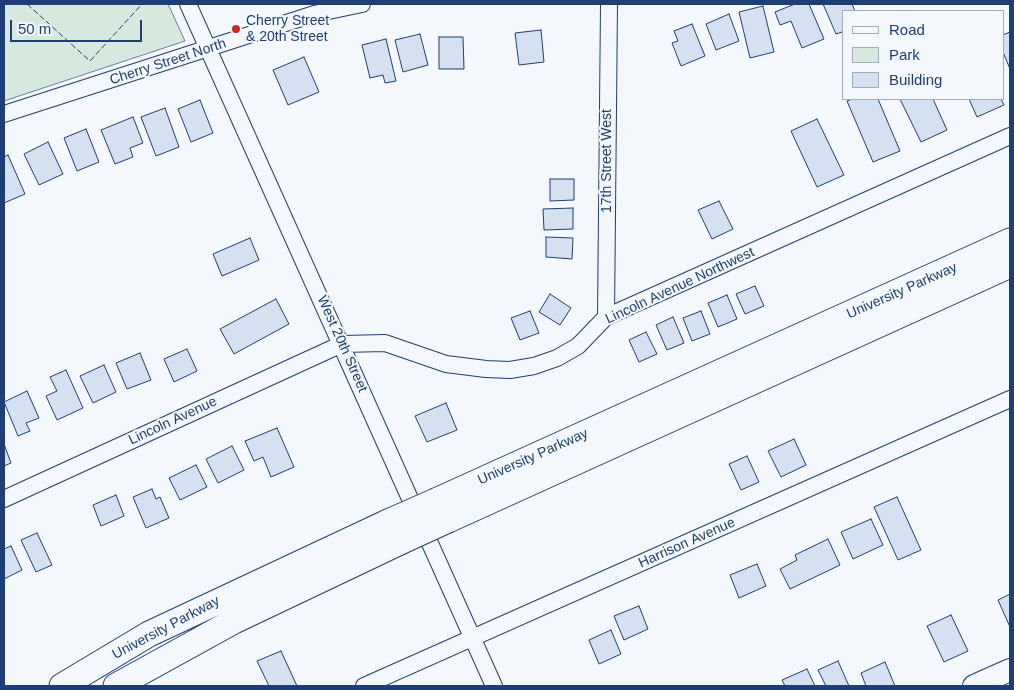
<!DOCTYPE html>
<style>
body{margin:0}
#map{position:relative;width:1014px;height:690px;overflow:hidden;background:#f4f7fb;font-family:Arial,sans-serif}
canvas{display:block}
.frame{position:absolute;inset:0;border:5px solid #1d3f73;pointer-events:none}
.legend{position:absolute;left:842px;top:10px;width:162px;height:90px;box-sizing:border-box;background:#f4f7fb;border:1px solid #9eadc5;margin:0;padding:6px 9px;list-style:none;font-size:15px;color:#1d3f73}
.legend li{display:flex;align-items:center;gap:10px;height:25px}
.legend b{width:25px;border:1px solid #9eadc5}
.scale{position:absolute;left:10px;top:20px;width:132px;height:22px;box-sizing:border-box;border:2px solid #1d3f73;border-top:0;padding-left:6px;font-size:15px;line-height:18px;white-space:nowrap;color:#1d3f73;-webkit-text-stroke:4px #f4f7fb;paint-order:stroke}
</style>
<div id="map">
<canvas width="1014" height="690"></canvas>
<div class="frame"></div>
<ul class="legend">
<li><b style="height:6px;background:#f4f7fb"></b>Road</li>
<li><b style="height:14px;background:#d7e8df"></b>Park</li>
<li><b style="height:14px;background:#d5e0f0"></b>Building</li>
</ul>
<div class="scale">50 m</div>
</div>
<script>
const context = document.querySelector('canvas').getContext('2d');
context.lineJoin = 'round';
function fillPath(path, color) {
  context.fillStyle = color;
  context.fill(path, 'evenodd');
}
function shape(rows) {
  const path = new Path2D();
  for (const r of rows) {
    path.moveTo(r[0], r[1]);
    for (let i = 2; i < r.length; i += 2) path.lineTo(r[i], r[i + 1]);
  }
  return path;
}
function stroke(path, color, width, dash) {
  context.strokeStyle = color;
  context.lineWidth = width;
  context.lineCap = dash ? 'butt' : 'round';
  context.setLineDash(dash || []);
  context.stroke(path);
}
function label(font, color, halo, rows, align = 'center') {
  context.font = font + ' Arial,sans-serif';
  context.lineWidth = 4;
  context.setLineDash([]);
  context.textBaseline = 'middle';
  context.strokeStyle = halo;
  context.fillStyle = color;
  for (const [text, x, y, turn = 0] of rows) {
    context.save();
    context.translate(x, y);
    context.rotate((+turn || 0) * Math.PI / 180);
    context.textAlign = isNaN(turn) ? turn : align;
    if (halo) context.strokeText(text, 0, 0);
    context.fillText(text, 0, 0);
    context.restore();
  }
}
const green = shape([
 [4,4,168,4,185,41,4,101,4,4]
]);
const building = shape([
 [795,4,809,4,824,39,802,48,791,21,780,25,775,12,795,4],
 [823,4,852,4,855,11,843,11,843,34,842,32,836,34,823,4],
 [763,6,774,52,750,58,739,12,763,6],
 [729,14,739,41,716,50,706,24,729,14],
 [692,24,705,56,681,66,672,43,678,41,674,31,692,24],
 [541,30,544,62,519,65,515,33,541,30],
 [1010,32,1010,69,1003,52,1003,35,1010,32],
 [420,34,428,65,403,72,395,40,420,34],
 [439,37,463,37,464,69,439,69,439,37],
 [386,39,396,81,385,83,383,75,370,78,362,45,386,39],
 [304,57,319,92,288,105,273,70,304,57],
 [852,99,878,99,900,151,873,162,847,101,852,99],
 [900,99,933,99,947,130,921,142,900,99],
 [969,99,1001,99,1004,105,977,117,969,99],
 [200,100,213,133,191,142,178,109,200,100],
 [165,108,179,147,156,156,141,117,165,108],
 [133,117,143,143,130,148,133,157,115,164,101,130,133,117],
 [817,119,844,175,817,187,791,131,817,119],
 [86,129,99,162,77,171,64,138,86,129],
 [48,142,63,174,39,185,24,154,48,142],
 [8,155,25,194,4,203,4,157,8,155],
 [550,179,574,179,574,200,550,201,550,179],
 [719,201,733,229,712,239,698,210,719,201],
 [573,208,573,229,544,230,543,209,573,208],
 [546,237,573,238,572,259,546,257,546,237],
 [250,238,259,260,222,276,213,254,250,238],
 [755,286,764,306,745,314,736,294,755,286],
 [550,294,571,308,560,325,539,312,550,294],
 [727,295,737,319,718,327,708,303,727,295],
 [276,299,289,324,234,354,220,329,276,299],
 [530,311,539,333,520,340,511,318,530,311],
 [701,311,710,334,692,341,683,318,701,311],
 [673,317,684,343,667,350,656,325,673,317],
 [646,332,657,354,639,362,629,340,646,332],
 [187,349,197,371,174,382,164,359,187,349],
 [140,353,151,380,127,389,116,363,140,353],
 [104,365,116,392,93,403,80,376,104,365],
 [66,370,83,408,57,420,46,396,57,391,50,377,66,370],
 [27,391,39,418,26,423,30,431,18,436,4,402,27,391],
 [446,403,457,430,427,442,415,416,446,403],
 [277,428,294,467,271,477,263,457,254,461,245,441,277,428],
 [794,439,806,465,781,477,768,451,794,439],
 [4,444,11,463,4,466,4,444],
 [232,446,244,470,218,483,206,459,232,446],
 [747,456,759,482,741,490,729,464,747,456],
 [196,465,207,487,180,500,169,478,196,465],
 [152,489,156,499,160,497,169,518,146,528,133,497,152,489],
 [116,495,124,516,101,526,93,505,116,495],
 [897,497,921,550,898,560,874,507,897,497],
 [871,519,883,545,853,559,841,532,871,519],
 [37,533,52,565,36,572,21,540,37,533],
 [828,539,840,565,790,589,780,569,797,560,795,555,828,539],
 [11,546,22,570,4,579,4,549,11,546],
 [757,564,766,586,739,598,730,575,757,564],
 [1010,594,1010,627,998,600,1010,594],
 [639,606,648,629,624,640,614,616,639,606],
 [951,615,968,651,944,662,927,626,951,615],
 [611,630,621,654,599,664,589,640,611,630],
 [281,651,297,686,269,686,257,661,281,651],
 [838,661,849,686,826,686,818,670,838,661],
 [885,662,895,686,866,686,861,673,885,662],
 [807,669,815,686,785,686,782,680,807,669]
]);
const street = shape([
 [188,4,494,686],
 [4,114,314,14,362,4],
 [606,317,609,4],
 [4,499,342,344,385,343,446,364,486,369,510,370,534,366,557,358,578,346,606,317,1010,136],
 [364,686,1010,399]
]);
const secondary = shape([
 [974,686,1010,670]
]);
const primary = shape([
 [438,500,1010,241],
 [448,520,1010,265],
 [62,686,149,634,388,522],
 [116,686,234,621,398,543]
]);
const primaryBridge = shape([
 [388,522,438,500],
 [398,543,448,520]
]);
const fence = shape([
 [27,4,90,61,142,4]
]);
const markers = [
 [236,29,5,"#c62828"]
];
const poiNames = [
 ["Cherry Street",246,21],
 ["& 20th Street",246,37]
];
const streetNames = [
 ["Cherry Street North",168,62,-18],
 ["17th Street West",607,161,-90],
 ["Lincoln Avenue Northwest",680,286,-25],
 ["University Parkway",902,291,-24],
 ["West 20th Street",342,344,66],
 ["Lincoln Avenue",173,421,-25],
 ["University Parkway",533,457,-24],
 ["Harrison Avenue",687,543,-24],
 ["University Parkway",166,628,-28]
];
fillPath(green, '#d7e8df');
stroke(green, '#687fa3', 1);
fillPath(building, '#d5e0f0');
stroke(building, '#1d3f73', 1);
stroke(street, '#1d3f73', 18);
stroke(secondary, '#1d3f73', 24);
stroke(primary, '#1d3f73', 27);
stroke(street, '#f4f7fb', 16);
stroke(secondary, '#f4f7fb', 22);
stroke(primary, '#f4f7fb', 25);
stroke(primaryBridge, '#1d3f73', 27, []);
stroke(primaryBridge, '#f4f7fb', 25);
stroke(fence, '#1d3f73', 1, [6, 2.5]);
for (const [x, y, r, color] of markers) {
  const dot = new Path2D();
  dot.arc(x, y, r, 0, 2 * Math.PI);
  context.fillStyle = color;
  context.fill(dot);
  stroke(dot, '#f4f7fb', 2);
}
label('14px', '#1d3f73', '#f4f7fb', poiNames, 'left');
label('14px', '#1d3f73', '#f4f7fb', streetNames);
</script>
